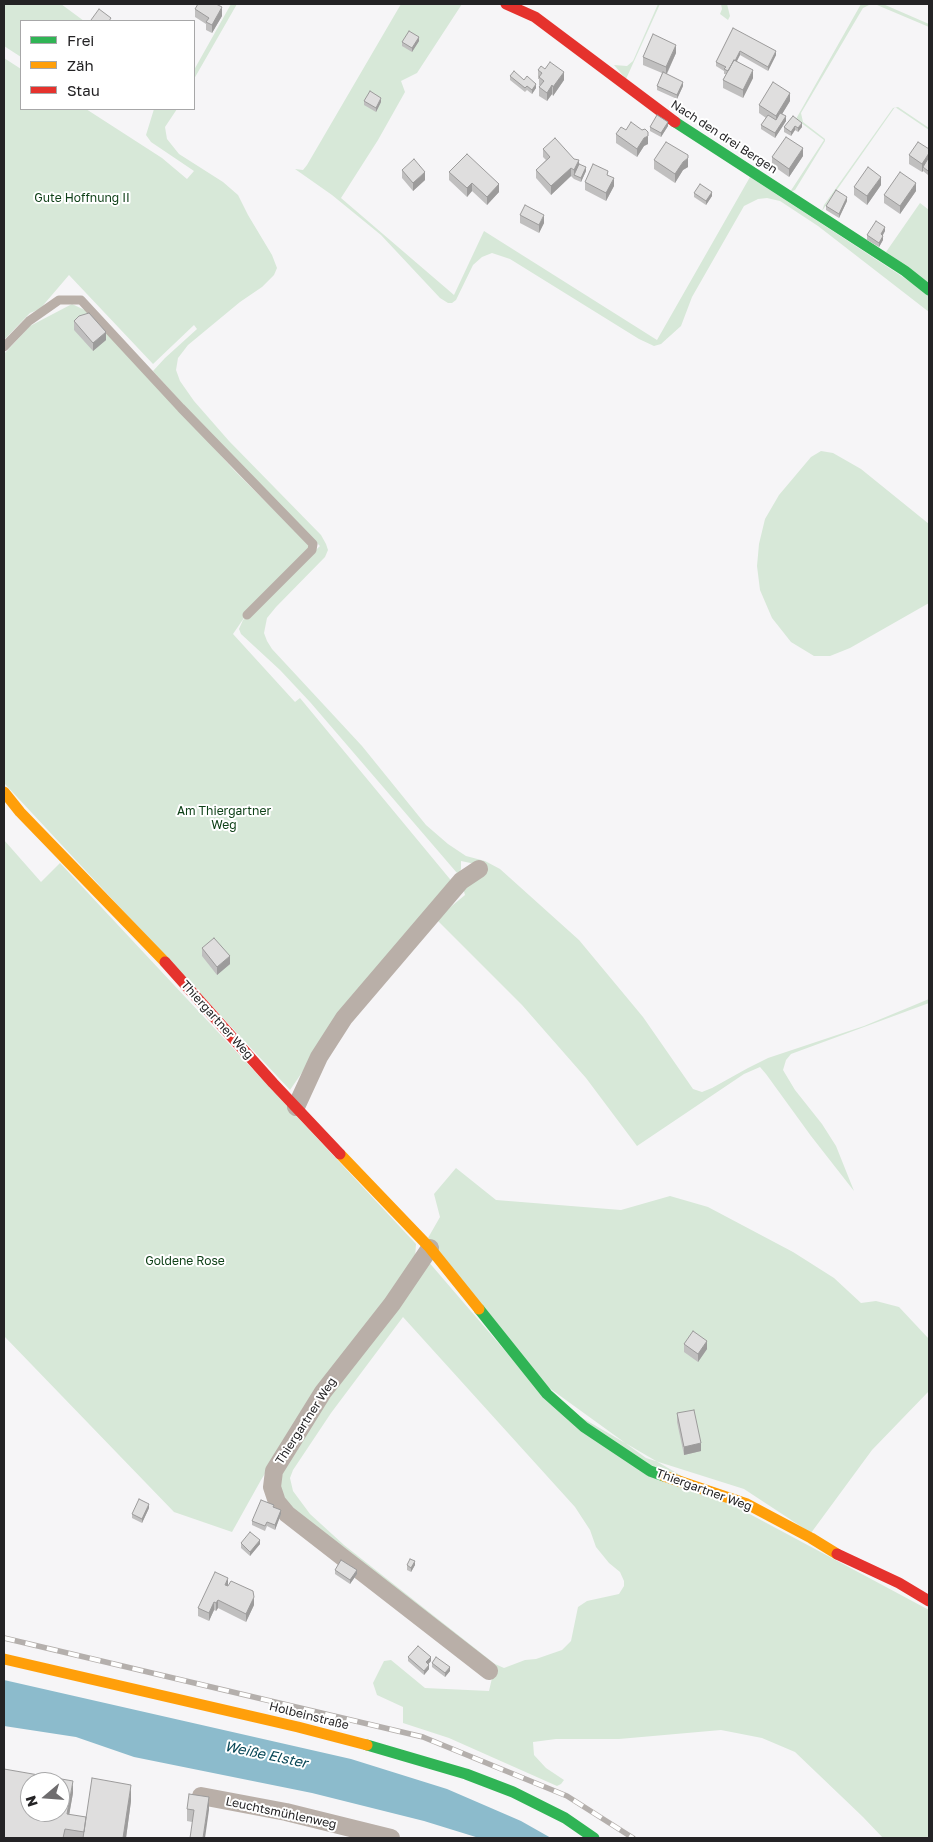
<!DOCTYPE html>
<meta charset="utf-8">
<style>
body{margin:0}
#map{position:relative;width:933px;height:1842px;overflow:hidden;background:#f6f5f7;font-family:"Golos Text",sans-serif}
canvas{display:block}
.frame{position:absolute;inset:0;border:5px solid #242325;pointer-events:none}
.legend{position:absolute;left:20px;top:20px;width:175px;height:90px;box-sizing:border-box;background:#fff;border:1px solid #a7a7a8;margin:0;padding:6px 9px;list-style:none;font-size:15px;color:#242325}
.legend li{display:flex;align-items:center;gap:10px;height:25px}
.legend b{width:25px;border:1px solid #a7a7a8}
.north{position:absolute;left:20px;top:1772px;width:50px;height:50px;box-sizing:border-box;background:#fff;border:1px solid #a7a7a8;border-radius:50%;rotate:252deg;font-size:14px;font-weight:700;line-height:20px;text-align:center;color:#242325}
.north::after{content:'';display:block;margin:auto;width:18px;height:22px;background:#6e6c6e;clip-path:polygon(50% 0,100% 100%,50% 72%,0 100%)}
</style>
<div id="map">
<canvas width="933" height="1842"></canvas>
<div class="frame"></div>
<ul class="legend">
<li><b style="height:6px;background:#30b455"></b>Frei</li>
<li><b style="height:6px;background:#ff9f0a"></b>Zäh</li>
<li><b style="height:6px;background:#e5322d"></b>Stau</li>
</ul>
<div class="north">N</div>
</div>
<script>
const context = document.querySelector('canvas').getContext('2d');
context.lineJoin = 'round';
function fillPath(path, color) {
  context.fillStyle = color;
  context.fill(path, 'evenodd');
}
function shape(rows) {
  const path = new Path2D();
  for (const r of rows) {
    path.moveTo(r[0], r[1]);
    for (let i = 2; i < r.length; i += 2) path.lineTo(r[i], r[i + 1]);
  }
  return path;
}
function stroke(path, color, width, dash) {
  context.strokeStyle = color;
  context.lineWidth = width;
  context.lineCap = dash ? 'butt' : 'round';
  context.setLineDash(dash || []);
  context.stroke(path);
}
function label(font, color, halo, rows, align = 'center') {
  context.font = font + ' "Golos Text",sans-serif';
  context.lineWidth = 4;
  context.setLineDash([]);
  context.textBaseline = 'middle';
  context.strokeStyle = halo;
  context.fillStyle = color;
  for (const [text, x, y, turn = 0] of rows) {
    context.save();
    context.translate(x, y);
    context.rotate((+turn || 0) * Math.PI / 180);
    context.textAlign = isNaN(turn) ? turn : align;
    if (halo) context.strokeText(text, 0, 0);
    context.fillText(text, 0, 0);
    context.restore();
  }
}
const green = shape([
 [4,4,61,4,84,21,21,21,21,57,4,46],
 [231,4,237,4,194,79,194,70],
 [401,4,462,4,417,73,401,81,405,92,378,140,341,198,454,295,484,231,657,340,750,177,929,294,929,312,818,226,780,201,767,198,758,199,744,206,692,297,681,326,661,344,654,346,639,339,510,259,492,253,482,257,473,265,456,300,452,303,448,303,440,298,381,235,332,195,295,169,303,170,307,165],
 [658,4,660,4,626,79,614,65,627,66,633,61],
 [721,4,727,4,730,16,728,20,720,14,722,9],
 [861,4,883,4,929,24,929,27,877,5,869,5,863,8,801,113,803,122,825,139,825,141,795,190,790,192,824,140,796,119],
 [4,58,21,69,21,109,86,109,162,158,187,179,194,171,151,142,146,135,154,109,177,109,165,127,167,139,179,154,223,182,238,195,248,215,272,255,277,268,274,275,262,287,240,302,188,345,178,358,176,370,180,381,194,401,229,441,321,535,326,544,328,550,325,557,276,607,267,618,264,633,267,641,272,649,362,746,426,825,448,844,466,856,485,861,500,869,579,940,643,1017,693,1089,702,1092,712,1088,748,1068,768,1058,864,1026,929,999,929,1003,791,1054,786,1060,783,1070,795,1090,822,1124,836,1146,854,1191,811,1136,766,1074,760,1067,744,1074,637,1146,586,1078,522,1005,436,919,465,895,463,888,480,865,461,861,461,869,460,872,457,873,310,702,280,670,241,634,239,629,243,620,320,546,231,458,153,371,165,358,197,329,194,325,153,364,69,275,40,309,30,313,4,340],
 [895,107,822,211,824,205,893,108,898,107,929,128,929,130],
 [920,203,929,210,929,283,886,252],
 [72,304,93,314,234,470,311,547,246,615,233,634,295,702,300,698,454,884,323,1042,290,1090,4,783,4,354,30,326],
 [821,451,833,453,861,469,929,524,929,603,850,648,830,656,814,656,791,642,772,618,760,590,757,566,759,544,765,519,779,495,811,457],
 [4,840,41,882,60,863,416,1244,415,1259,390,1302,321,1382,261,1480,232,1532,174,1512,4,1336],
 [456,1168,496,1200,621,1210,670,1196,708,1207,793,1252,834,1278,861,1303,876,1301,899,1307,929,1339,929,1391,872,1450,811,1533,744,1489,646,1458,541,1382,428,1238,440,1217,434,1194],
 [427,1260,543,1395,716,1496,929,1610,929,1838,883,1838,863,1817,795,1752,762,1738,721,1730,619,1739,556,1739,533,1742,534,1755,546,1768,564,1780,561,1784,557,1786,449,1738,403,1723,403,1707,377,1695,373,1683,384,1661,391,1660,425,1688,489,1691,492,1678,491,1666,345,1548,294,1517,279,1493,282,1466,291,1448],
 [403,1317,575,1507,590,1530,596,1547,609,1563,620,1572,624,1581,624,1586,619,1594,587,1601,578,1607,571,1641,562,1650,536,1659,525,1660,504,1668,495,1664,344,1545,310,1514,293,1491,290,1478,293,1470,331,1413]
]);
const water = shape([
 [4,1680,351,1759,447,1789,521,1821,551,1838,479,1838,424,1821,312,1793,134,1757,76,1737,4,1726]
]);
const lane = shape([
 [4,347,29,321,59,300,81,300,181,408,313,544,312,550,247,615]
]);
const street = shape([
 [296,1107,319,1057,344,1018,461,881,479,869],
 [430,1248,392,1304,323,1392,274,1471,272,1487,277,1502,287,1514,489,1671],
 [201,1796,286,1812,391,1838]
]);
const fast = shape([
 [675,122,905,271,929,290],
 [479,1309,547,1394,584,1427,650,1471,664,1476],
 [367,1745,466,1774,513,1792,565,1818,594,1838]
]);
const slow = shape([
 [4,792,20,812,165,962],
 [340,1154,430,1248,479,1309],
 [664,1476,747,1504,811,1538,837,1554],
 [4,1659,298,1727,367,1745]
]);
const jam = shape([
 [506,4,535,17,675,122],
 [165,962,273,1083,340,1154],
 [837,1554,899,1583,929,1601]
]);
const rail = shape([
 [4,1638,423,1737,567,1796,633,1838]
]);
const wall = shape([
 [195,9,222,16,212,33,206,30,206,24,195,17],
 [733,28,776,55,768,71,740,55,737,61,753,78,743,98,723,88,723,80,726,74,724,74,724,71,716,66,716,62],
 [419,41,412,52,402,46,402,42],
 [676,53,667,74,683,86,677,99,657,90,657,86,662,73,643,65,643,57],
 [545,69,564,80,553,96,552,94,547,101,539,96,539,87,540,86,539,85,539,79,538,79,538,70],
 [510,76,536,88,532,94,527,90,525,92,510,80],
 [364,101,381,102,376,112,364,105],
 [790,101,782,114,786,121,775,138,761,129,761,125,766,118,759,113,759,105],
 [793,116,802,127,798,132,795,130,791,136,784,132,784,127],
 [668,126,661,137,650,131,650,127],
 [626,130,648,144,644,146,637,157,616,143,616,134],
 [543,149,579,164,586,171,581,182,574,179,571,176,551,195,536,178,536,170,546,160,543,157],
 [929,149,929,173,928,175,923,171,922,172,909,164,909,155],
 [803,156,789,177,772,165,772,157],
 [654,160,688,167,683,170,675,183,654,169],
 [402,170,425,180,413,191,402,178],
 [449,172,499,192,487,205,472,191,467,197,449,180],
 [608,175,614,186,606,201,585,190,585,182],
 [881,185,867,205,854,195,854,187],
 [916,191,900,214,884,203,884,195],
 [694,193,712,196,706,205,694,197],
 [847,201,839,218,826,210,826,206],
 [520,215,544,223,539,233,520,223],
 [885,231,883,235,883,240,879,247,867,240,867,235],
 [74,321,106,340,93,351,74,330],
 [202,948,230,964,217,975,202,956],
 [684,1344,707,1349,698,1362,684,1352],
 [677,1413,701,1451,684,1455,677,1422],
 [149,1508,142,1523,132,1518,132,1514],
 [274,1508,281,1514,275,1530,267,1526,265,1531,252,1525,252,1521],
 [241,1543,260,1544,250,1556,241,1548],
 [407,1565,415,1565,411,1572,407,1570],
 [335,1570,357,1574,350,1584,335,1574],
 [228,1586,254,1605,246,1622,218,1608,216,1611,214,1610,209,1621,198,1616,198,1608],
 [408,1657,431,1661,428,1664,429,1669,424,1675,408,1661],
 [432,1663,450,1671,445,1677,432,1667],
 [73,1793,69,1815,86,1817,131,1801,126,1838,4,1838],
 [187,1809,209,1810,192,1822,187,1821]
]);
const shadedWall = shape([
 [222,7,222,16,212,33,212,25],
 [419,37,419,41,412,52,412,48],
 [676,45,676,53,666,75,666,67],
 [740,51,740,55,729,76,729,72],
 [776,51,776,55,768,71,768,67],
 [753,70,753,78,743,98,743,90],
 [564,72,564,80,553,96,553,87],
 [683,82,683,86,677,99,677,95],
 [536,84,536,88,532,94,532,90],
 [552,85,552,94,547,101,547,93],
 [790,93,790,101,776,124,776,116],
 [381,98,381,102,376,112,376,108],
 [786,116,786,121,775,138,775,133],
 [668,122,668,126,661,137,661,133],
 [802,123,802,127,798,132,798,128],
 [795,126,795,130,791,136,791,132],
 [648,136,648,144,644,146,637,157,637,149,644,138],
 [803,148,803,156,789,177,789,169],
 [929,153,929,161,923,167,923,171,922,172,922,164],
 [688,158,688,167,683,170,675,183,675,174,683,162],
 [579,160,579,168,574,175,574,170],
 [586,167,586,171,581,182,581,178],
 [571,168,571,176,551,195,551,186],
 [425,172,425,180,413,191,413,183],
 [881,177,881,185,867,205,867,196],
 [614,178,614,186,606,201,606,193],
 [472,183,472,191,467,197,467,188],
 [916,183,916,191,900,214,900,206],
 [499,184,499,192,487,205,487,197],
 [712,192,712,196,706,205,706,201],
 [847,197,847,201,839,218,839,214],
 [544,215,544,223,539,233,539,225],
 [885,227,885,231,881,238,881,234],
 [883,236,883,240,879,247,879,243],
 [106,332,106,340,93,351,93,343],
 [230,956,230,964,217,975,217,967],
 [707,1341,707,1349,698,1362,698,1354],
 [701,1443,701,1451,684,1455,684,1447],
 [149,1504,149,1508,142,1523,142,1519],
 [281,1510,281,1514,275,1530,275,1525],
 [260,1540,260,1544,250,1556,250,1552],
 [415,1561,415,1565,411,1572,411,1568],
 [357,1570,357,1574,350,1584,350,1580],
 [228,1578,228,1586,225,1585],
 [254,1597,254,1605,246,1622,246,1614],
 [218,1600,218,1608,216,1611,216,1603],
 [214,1602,214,1610,209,1621,209,1613],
 [431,1657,431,1661,426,1667,426,1662],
 [429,1665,429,1669,424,1675,424,1671],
 [450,1667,450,1671,445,1677,445,1673],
 [73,1781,73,1793,67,1827,67,1814],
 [131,1785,131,1801,126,1838,123,1838],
 [209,1797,209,1810,205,1838,203,1838]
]);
const building = shape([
 [198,4,216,4,222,7,212,25,206,22,209,18,195,9,198,4],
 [99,9,111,18,109,21,92,21,91,20,99,9],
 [733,28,776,51,768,67,740,51,735,61,734,60,728,71,724,69,726,67,716,62,733,28],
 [409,31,419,37,412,48,402,42,409,31],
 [653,34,676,45,666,67,643,57,653,34],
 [734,60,753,70,743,90,723,80,734,60],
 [550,62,564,72,553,87,552,85,547,93,539,87,544,81,539,77,542,73,538,70,541,66,545,69,550,62],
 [514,71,524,80,527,76,536,84,532,90,527,86,525,88,510,76,514,71],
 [663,72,683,82,677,95,657,86,663,72],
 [773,82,790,93,776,116,759,105,773,82],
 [370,91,381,98,376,108,364,101,370,91],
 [780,113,786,116,775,133,761,125,768,115,776,120,780,113],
 [657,115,668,122,661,133,650,127,657,115],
 [793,116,802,123,798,128,795,126,791,132,784,127,793,116],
 [631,122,642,130,645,129,648,132,648,136,644,138,637,149,616,134,621,127,626,130,631,122],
 [786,137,803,148,789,169,772,157,786,137],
 [555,138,574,159,579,160,574,170,571,168,551,186,536,170,550,157,543,149,555,138],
 [666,142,688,155,688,158,683,162,675,174,654,160,666,142],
 [918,142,929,149,929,153,922,164,909,155,918,142],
 [467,154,499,184,487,197,472,183,467,188,449,172,467,154],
 [929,157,929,169,928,171,923,167,929,157],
 [414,159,425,172,413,183,402,170,414,159],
 [579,164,586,167,581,178,574,175,579,164],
 [593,164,608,171,607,175,614,178,606,193,585,182,593,164],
 [868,167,881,177,867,196,854,187,868,167],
 [900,172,916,183,900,206,884,195,900,172],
 [700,184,712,192,706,201,694,193,700,184],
 [836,190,847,197,839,214,826,206,836,190],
 [525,205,544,215,539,225,520,215,525,205],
 [876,221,885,227,881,234,883,236,879,243,867,235,876,221],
 [89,313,106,332,93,343,74,321,79,316,89,313],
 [214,938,230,956,217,967,202,948,214,938],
 [693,1331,707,1341,698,1354,684,1344,693,1331],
 [694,1410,701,1443,684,1447,677,1413,694,1410],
 [139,1499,149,1504,142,1519,132,1514,139,1499],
 [261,1500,274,1505,273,1507,281,1510,275,1525,267,1522,265,1526,252,1521,261,1500],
 [250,1532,260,1540,250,1552,241,1543,250,1532],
 [410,1559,415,1561,411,1568,407,1565,410,1559],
 [341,1560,357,1570,350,1580,335,1570,341,1560],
 [215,1572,228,1578,225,1585,228,1586,231,1581,253,1591,254,1597,246,1614,218,1600,216,1603,214,1602,209,1613,198,1608,215,1572],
 [418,1646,431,1657,426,1662,429,1665,424,1671,408,1657,418,1646],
 [436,1657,450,1667,445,1673,432,1663,436,1657],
 [4,1769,73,1781,67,1814,86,1817,84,1832,65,1829,63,1838,4,1838,4,1769],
 [30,1782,60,1782,60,1812,30,1812,30,1782],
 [92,1778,131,1785,123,1838,83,1838,92,1778],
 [189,1794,209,1797,203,1838,190,1838,194,1810,187,1809,189,1794]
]);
const streetNames = [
 ["Nach den drei Bergen",724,137,33],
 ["Thiergartner Weg",217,1020,48],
 ["Thiergartner Weg",306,1421,-57],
 ["Thiergartner Weg",704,1490,20],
 ["Holbeinstraße",309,1716,14],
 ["Leuchtsmühlenweg",281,1813,12]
];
const parkNames = [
 ["Gute Hoffnung II",82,198],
 ["Am Thiergartner",224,811],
 ["Weg",224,825],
 ["Goldene Rose",185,1261]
];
const waterNames = [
 ["Weiße Elster",266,1755,12]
];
fillPath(green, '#d7e8d8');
fillPath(water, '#8cbbcc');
stroke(lane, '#b9afa8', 9);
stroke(street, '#b9afa8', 18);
stroke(fast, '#30b455', 11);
stroke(slow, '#ff9f0a', 11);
stroke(jam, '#e5322d', 11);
stroke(rail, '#b4afac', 5.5);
stroke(rail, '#fff', 4, [11]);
fillPath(wall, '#c0bfbf');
fillPath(shadedWall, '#9c9b9b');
fillPath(building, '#dfdede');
stroke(building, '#9c9b9b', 1);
label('12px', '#242325', '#fff', streetNames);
label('12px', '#0f4118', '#fff', parkNames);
label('italic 14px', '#084757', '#fff', waterNames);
</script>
